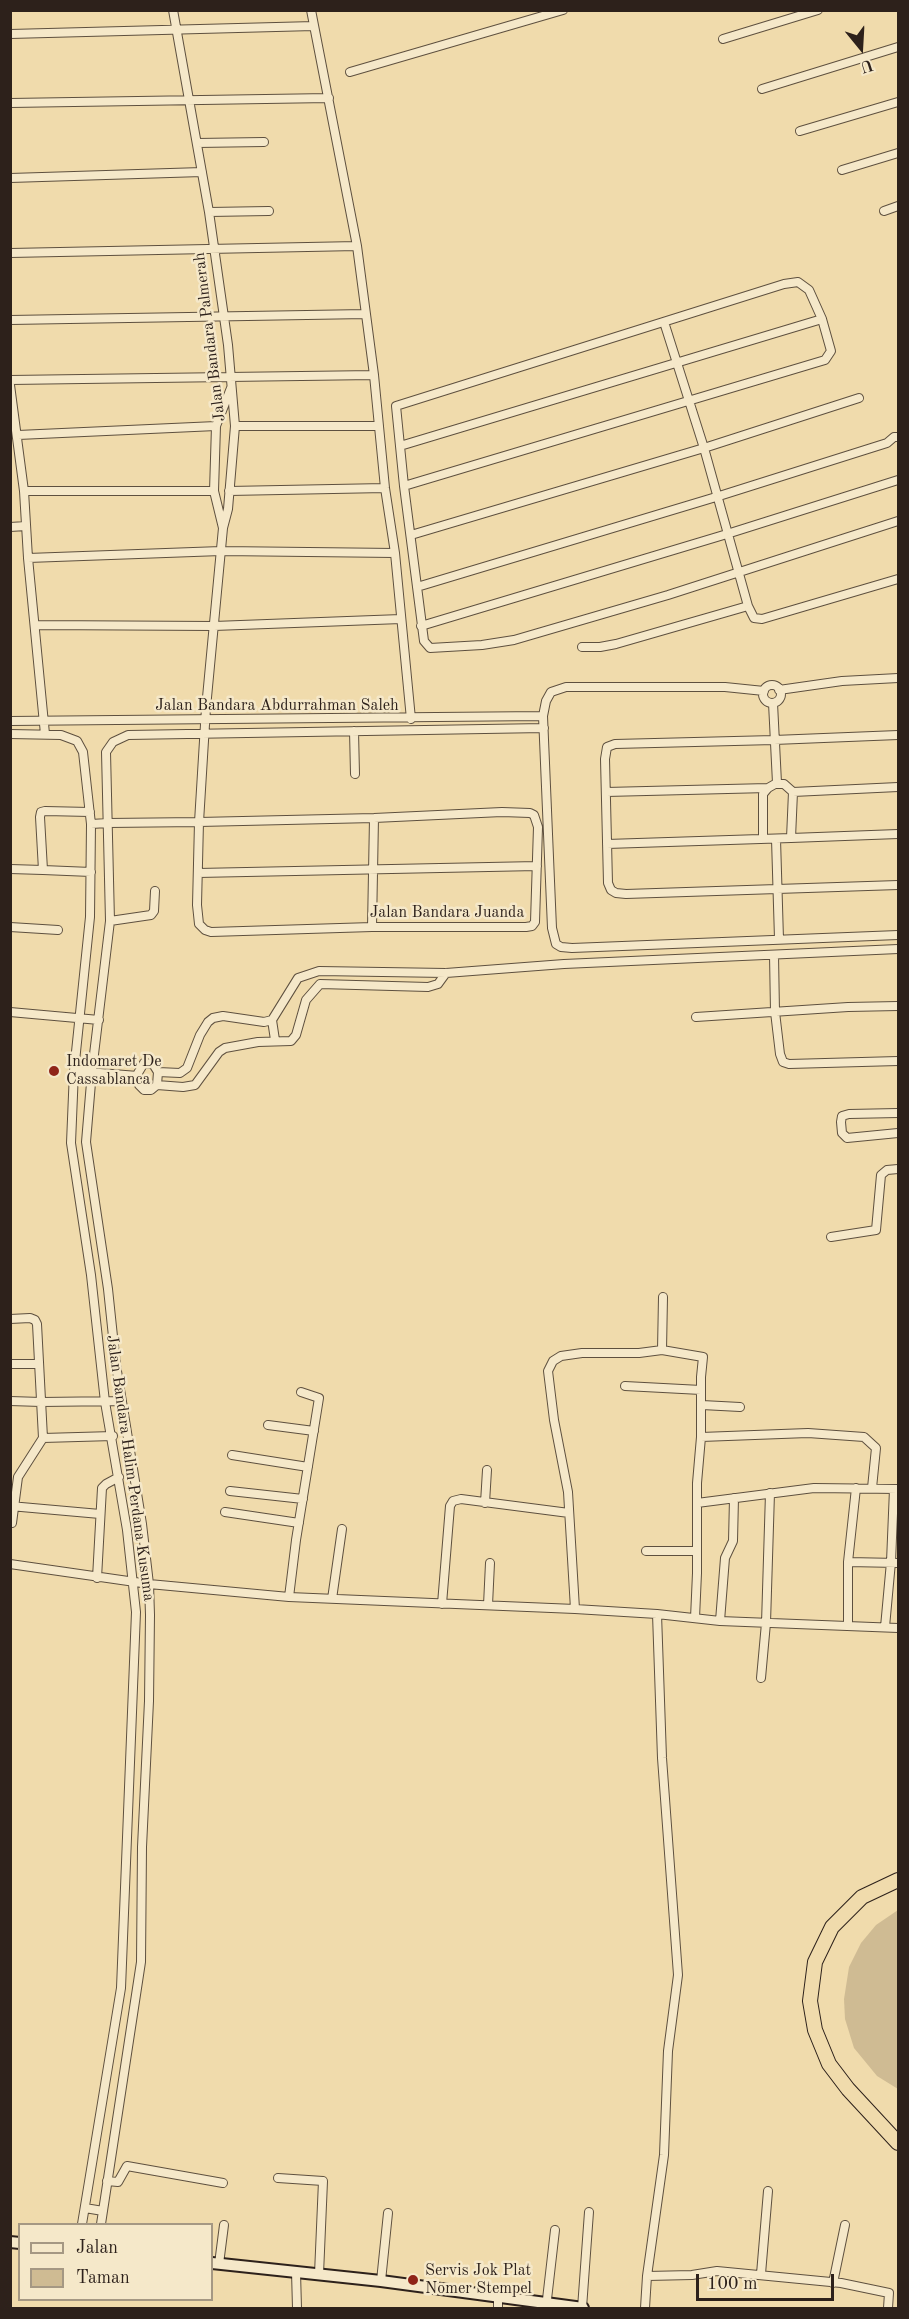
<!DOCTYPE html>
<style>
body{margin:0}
#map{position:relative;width:909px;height:2319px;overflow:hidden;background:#f0dbac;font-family:"Old Standard TT",serif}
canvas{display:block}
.frame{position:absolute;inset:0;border:12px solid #2d211b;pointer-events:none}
.legend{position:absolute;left:18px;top:2223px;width:195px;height:78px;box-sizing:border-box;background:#f5e8c9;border:2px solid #a59883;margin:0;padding:8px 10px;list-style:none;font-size:18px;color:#2d211b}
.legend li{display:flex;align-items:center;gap:12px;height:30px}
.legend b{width:30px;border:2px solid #a59883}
.north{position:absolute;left:831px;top:18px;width:60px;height:60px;-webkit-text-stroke:4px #f5e8c9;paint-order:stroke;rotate:162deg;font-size:16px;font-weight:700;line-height:24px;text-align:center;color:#2d211b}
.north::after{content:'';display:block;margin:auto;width:21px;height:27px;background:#2d211b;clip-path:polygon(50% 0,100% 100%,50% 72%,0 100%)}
.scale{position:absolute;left:696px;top:2274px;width:138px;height:27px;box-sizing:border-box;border:3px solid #2d211b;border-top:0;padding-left:8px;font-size:18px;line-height:21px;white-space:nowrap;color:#2d211b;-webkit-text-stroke:4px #f5e8c9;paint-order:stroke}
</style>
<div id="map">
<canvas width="909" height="2319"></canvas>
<div class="frame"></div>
<ul class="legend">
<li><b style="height:8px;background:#f5e8c9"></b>Jalan</li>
<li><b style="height:16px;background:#cfbb93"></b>Taman</li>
</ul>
<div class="north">U</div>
<div class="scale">100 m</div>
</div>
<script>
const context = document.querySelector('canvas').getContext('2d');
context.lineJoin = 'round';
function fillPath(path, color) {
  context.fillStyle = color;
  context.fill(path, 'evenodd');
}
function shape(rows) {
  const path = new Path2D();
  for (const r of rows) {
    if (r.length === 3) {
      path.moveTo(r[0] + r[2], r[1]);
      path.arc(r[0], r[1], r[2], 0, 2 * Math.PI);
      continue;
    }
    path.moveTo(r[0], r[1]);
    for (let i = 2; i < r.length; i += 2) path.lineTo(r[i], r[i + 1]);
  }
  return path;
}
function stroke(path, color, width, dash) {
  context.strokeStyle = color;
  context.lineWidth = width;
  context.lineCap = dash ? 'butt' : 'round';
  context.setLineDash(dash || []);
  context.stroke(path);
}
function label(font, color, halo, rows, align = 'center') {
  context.font = font + ' "Old Standard TT",serif';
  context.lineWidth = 5;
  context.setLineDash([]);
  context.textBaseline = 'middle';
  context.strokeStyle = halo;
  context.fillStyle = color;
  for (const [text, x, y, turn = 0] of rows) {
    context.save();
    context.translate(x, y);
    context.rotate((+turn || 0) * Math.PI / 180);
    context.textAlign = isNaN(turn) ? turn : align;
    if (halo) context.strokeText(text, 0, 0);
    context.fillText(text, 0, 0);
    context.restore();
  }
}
const green = shape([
 [898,1910,898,2089,877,2076,854,2048,845,2019,844,1999,849,1967,861,1943,876,1925]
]);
const street = shape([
 [311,10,357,246,374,375,385,488,395,553,411,719],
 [10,34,314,26],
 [723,39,818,10],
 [350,72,563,10],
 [762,89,898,47],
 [10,103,329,98],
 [800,131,898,102],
 [197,143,264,142],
 [842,170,898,153],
 [10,178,202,172],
 [884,211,898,206],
 [209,212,269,211],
 [10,253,357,246],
 [10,320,366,314],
 [664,322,704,448,748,606,754,618,762,619,898,579],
 [10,380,374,375],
 [10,385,24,491,28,558,45,734],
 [235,426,379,426],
 [18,435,216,426],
 [400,446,822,319],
 [404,486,825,360,831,351,822,319,809,290,798,282,784,284,396,406,404,486,424,641,430,648,482,645,514,640,668,595,898,521],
 [24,491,214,491],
 [229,491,385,488],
 [10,527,26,526],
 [223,528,214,491,216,426,231,388],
 [411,535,704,448,859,398],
 [28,558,221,551,395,553],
 [417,587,716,497,887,443,894,437,898,437],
 [35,625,214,626,401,619],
 [421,626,727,534,898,480],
 [582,647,600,647,616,644,748,606],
 [772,694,9],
 [779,690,842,681,898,678],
 [764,691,725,687,566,687,551,692,546,701,543,716,552,928,556,944,561,947,572,948,898,935],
 [773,703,777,783],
 [10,721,543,716],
 [354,731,355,774],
 [10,734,61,735,77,741,83,752,91,824,90,917,74,1071,71,1143,91,1275,105,1402,127,1530,136,1612,121,1988,82,2224],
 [898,735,774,740,615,744,607,747,605,759,608,883,611,890,616,893,626,894,898,885],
 [606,792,768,788],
 [90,812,45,811,41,812,40,817,43,870,91,872],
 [91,824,108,823,199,822,374,818,502,812,530,813,534,815,538,827,535,922,532,926,526,927,372,927,211,932,205,930,199,924,197,905,199,822,206,708,223,528,228,509,235,426,228,345,209,212,173,10],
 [791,838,898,834],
 [763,839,763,794,768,788,775,784,784,784,793,792,898,787],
 [776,839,779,939],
 [607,844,791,838,793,792],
 [10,869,43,870],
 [198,873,537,866],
 [110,921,151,915,154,911,155,891],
 [10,927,58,930],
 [372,927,374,818],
 [774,955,775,1012,780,1054,783,1062,789,1064,898,1061],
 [10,1012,99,1020],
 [696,1017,848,1007,898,1006],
 [272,1020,275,1040],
 [144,1063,153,1064,158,1072,157,1085,151,1090,144,1090,139,1085,138,1073,144,1063],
 [74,1071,138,1076],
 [158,1072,180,1073,187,1068,200,1035,208,1022,213,1018,223,1016,264,1022,272,1020,298,978,319,971,446,973,564,964,898,949],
 [157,1085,183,1087,195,1085,219,1052,225,1048,258,1042,291,1041,296,1035,306,1000,320,984,428,987,438,984,446,973],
 [898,1113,849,1114,842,1116,841,1122,842,1133,847,1138,898,1133],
 [831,1237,876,1230,881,1175,887,1170,898,1169],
 [10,1319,30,1318,35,1320,37,1324,43,1438],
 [662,1350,663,1297],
 [10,1364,39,1364],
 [625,1386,701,1390],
 [10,1401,41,1402,122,1401],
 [702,1405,740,1407],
 [268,1425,314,1431],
 [701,1437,808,1433,864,1437,876,1448,872,1488],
 [232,1455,308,1467],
 [230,1491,303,1499],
 [485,1503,487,1470],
 [697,1503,814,1488,898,1489],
 [10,1506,100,1514],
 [225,1512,299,1523],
 [12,1523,18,1477,43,1438,113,1436],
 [646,1551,696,1551],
 [848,1562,898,1563],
 [10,1564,149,1584,289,1597,575,1609,657,1614,720,1621,898,1628],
 [97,1578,102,1488,106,1484,119,1477],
 [289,1597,296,1540,319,1398,301,1392],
 [332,1599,342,1529],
 [442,1604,450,1506,453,1501,461,1499,569,1513],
 [488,1605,490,1563],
 [575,1609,568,1492,554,1420,548,1371,553,1361,561,1356,582,1353,639,1353,662,1350,703,1357,701,1377,701,1437,697,1483,697,1573,695,1618],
 [720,1621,725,1558,733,1541,734,1498],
 [848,1626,848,1562,856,1488],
 [885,1627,891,1562,894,1489],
 [761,1678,766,1623,770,1493],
 [278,2178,323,2181,319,2274],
 [107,2181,118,2182,127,2166,223,2183],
 [85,2208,103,2211],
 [101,2224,141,1962,142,1847,149,1701,150,1615,149,1584,142,1524,116,1365,108,1289,86,1142,92,1071,110,921,106,752,113,742,128,735,544,728],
 [219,2264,224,2225],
 [296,2272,297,2308],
 [761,2274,768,2191],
 [647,2276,692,2275,717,2271,841,2283,889,2293,888,2308],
 [381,2281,388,2213],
 [833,2283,845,2225],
 [498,2296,498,2308],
 [546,2308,555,2230],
 [582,2308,589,2212],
 [645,2308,647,2276,664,2155,668,2051,678,1975,662,1758,657,1614]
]);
const secondary = shape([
 [10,2242,20,2243],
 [212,2263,381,2281,583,2308]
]);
const highway = shape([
 [898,1880,862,1897,832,1927,815,1962,810,2001,815,2030,829,2064,848,2089,898,2143]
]);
const markers = [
 [54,1071,6,"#8f2418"],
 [413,2280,6,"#8f2418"]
];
const streetNames = [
 ["Jalan Bandara Palmerah",210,337,-97],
 ["Jalan Bandara Abdurrahman Saleh",277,706],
 ["Jalan Bandara Juanda",447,913],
 ["Jalan Bandara Halim Perdana Kusuma",130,1468,82]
];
const poiNames = [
 ["Indomaret De",66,1062],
 ["Cassablanca",66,1080],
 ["Servis Jok Plat",425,2271],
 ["Nomer Stempel",425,2289]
];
fillPath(green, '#cfbb93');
stroke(street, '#5e503f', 10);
stroke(secondary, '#2d211b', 14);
stroke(highway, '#2d211b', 16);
stroke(street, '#f5e8c9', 8);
stroke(secondary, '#f5e8c9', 10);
stroke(highway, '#f0dbac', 14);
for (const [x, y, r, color] of markers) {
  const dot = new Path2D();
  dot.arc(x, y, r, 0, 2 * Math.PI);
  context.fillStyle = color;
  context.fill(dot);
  stroke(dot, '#f5e8c9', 2);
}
label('16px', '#2d211b', '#f5e8c9', streetNames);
label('16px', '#2d211b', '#f5e8c9', poiNames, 'left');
</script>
